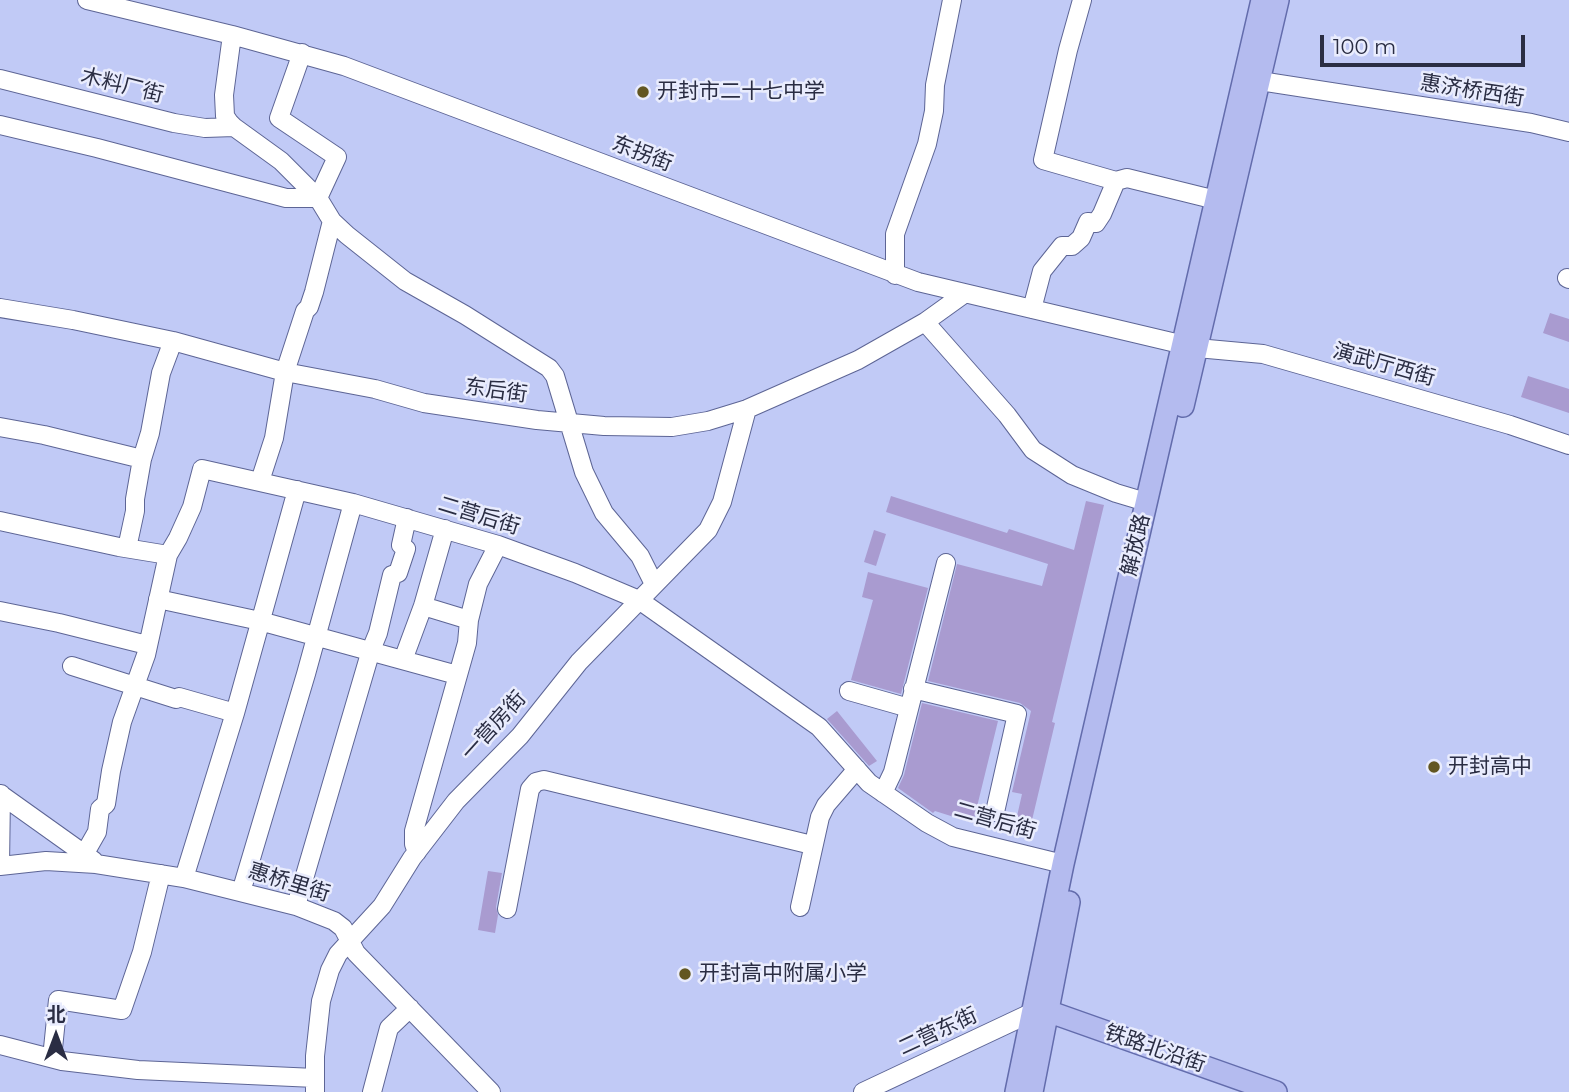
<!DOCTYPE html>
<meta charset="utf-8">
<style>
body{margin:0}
#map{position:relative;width:1569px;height:1092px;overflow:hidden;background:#c1caf6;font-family:Montserrat,"Noto Sans SC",sans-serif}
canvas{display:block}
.north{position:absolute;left:21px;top:1001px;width:70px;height:70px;-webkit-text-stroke:5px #e9ecfd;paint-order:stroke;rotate:0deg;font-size:19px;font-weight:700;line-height:28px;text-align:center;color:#2a2d43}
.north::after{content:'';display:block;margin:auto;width:24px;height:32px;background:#2a2d43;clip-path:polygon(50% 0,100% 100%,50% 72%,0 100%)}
.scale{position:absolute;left:1320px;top:35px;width:205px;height:32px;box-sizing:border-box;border:4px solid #2a2d43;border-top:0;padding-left:9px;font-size:21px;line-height:24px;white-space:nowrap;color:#2a2d43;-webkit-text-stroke:5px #e9ecfd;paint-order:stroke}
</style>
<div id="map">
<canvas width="1569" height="1092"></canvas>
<div class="north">北</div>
<div class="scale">100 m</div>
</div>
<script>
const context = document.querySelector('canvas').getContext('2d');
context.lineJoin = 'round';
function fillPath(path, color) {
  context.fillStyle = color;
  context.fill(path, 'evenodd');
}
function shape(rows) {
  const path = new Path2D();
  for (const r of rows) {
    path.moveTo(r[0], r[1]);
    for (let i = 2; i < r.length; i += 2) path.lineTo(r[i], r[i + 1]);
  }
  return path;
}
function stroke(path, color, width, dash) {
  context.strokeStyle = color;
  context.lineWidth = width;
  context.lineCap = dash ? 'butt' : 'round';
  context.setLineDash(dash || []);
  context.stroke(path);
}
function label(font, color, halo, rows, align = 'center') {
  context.font = font + ' Montserrat,"Noto Sans SC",sans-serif';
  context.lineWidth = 5;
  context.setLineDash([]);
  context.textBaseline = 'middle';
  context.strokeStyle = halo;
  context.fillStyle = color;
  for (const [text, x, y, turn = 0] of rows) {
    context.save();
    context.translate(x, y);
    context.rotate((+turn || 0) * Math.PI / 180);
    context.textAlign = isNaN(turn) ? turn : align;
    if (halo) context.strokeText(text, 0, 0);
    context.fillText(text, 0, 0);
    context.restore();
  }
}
const building = shape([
 [1550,313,1569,319,1569,342,1543,333],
 [1528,376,1569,389,1569,413,1521,397],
 [891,496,1007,533,1009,529,1074,550,1086,501,1104,505,1052,722,1055,723,1028,837,1013,834,1022,794,1012,792,1031,711,1020,703,928,681,957,564,1042,586,1048,564,886,512],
 [874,530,886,534,876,566,864,562],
 [868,572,928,588,901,694,851,680,873,600,862,597],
 [922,703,998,721,973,823,935,811,933,813,898,788,904,775],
 [837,711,877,761,869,766,827,719],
 [488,871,502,873,496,907,498,915,495,933,478,930]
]);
const minor = shape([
 [87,0,232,35,344,66,918,282,1197,348,1263,354,1510,425,1569,445],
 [1082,0,1068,50,1043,160,1116,181,1127,178,1216,200],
 [232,35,224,95,225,116,229,122,234,127,281,161,318,198,332,221,347,235,405,281,465,315,549,368,555,376,584,472,604,513,640,556,654,584],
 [0,79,174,123,205,128,234,127],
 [1247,79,1531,123,1569,132],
 [0,125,97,148,286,198,318,198,337,157,279,118,302,53],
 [895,275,895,234,927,144,934,111,935,85,952,0],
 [1567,278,1569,279],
 [0,308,73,320,173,341,285,372,375,389,424,403,537,420,604,426,672,427,708,421,747,409,858,360,925,322,964,294],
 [1032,309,1042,271,1062,246,1072,246,1081,238,1088,222,1096,223,1102,214,1116,181],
 [925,322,1007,415,1033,450,1072,475,1116,493,1146,502],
 [0,427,44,435,142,459],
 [260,481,274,438,285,372,305,311,309,307,314,292,332,221],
 [0,521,119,547,168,555],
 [127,548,135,511,135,499,142,459,150,433,161,373,173,341],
 [158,599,260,621,457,675],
 [423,606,469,620],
 [0,611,59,623,147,645],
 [403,660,423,606,445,529],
 [72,666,176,699,179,697,235,713],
 [913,689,1017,714,995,812],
 [849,691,909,708],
 [883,793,893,772,946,563],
 [0,794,94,861],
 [417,852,414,844,414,831,467,643,469,620,478,584,498,545],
 [85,853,97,832,100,809,106,804,111,771,122,722,146,655,168,555,178,538,192,507,202,469,353,503,498,545,575,573,639,600,819,727,869,783,927,823,953,837,1063,864],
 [0,866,46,861,96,864,184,878,296,906,334,921,343,928,356,953,491,1092],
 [0,866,1,794],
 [184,878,235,713,297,490],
 [241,892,306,674,353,503],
 [296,906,371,650,378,633,392,575,398,573,406,549,401,545,407,518],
 [800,907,820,817,826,805,857,769],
 [507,909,530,789,536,782,544,780,812,845],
 [0,1045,62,1061,138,1070,315,1078],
 [52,1058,58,1000,122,1010,142,952,161,874],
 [315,1092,315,1056,321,1001,330,970,338,954,382,906,412,858,456,801,520,736,579,662,708,530,722,502,747,409],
 [372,1092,389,1028,410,1008],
 [863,1092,1033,1012]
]);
const major = shape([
 [1183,406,1278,0],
 [1038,1011,1050,1012,1276,1092],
 [1016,1092,1063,864,1262,0],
 [1032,1092,1069,902]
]);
const markers = [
 [643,92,7,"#625622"],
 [1434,767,7,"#625622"],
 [685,974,7,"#625622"]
];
const streetNames = [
 ["木料厂街",122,86,14],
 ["惠济桥西街",1472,91,9],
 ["东拐街",642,154,21],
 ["演武厅西街",1384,365,16],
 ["东后街",496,391,8],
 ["二营后街",479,516,17],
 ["解放路",1136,545,-77],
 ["一营房街",494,726,-48],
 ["二营后街",995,821,16],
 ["惠桥里街",289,883,17],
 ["二营东街",938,1032,-25],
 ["铁路北沿街",1155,1049,19]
];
const poiNames = [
 ["开封市二十七中学",657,92],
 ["开封高中",1448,767],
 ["开封高中附属小学",699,974]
];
fillPath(building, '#a99bd0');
stroke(minor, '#5d6595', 20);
stroke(major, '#636cac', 24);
stroke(minor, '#fff', 18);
stroke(major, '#b4bbef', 21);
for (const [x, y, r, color] of markers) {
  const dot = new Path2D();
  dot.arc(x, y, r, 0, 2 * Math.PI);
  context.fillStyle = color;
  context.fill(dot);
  stroke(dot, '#e9ecfd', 2.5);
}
label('21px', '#2a2d43', '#e9ecfd', streetNames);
label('21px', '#2a2d43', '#e9ecfd', poiNames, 'left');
</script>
